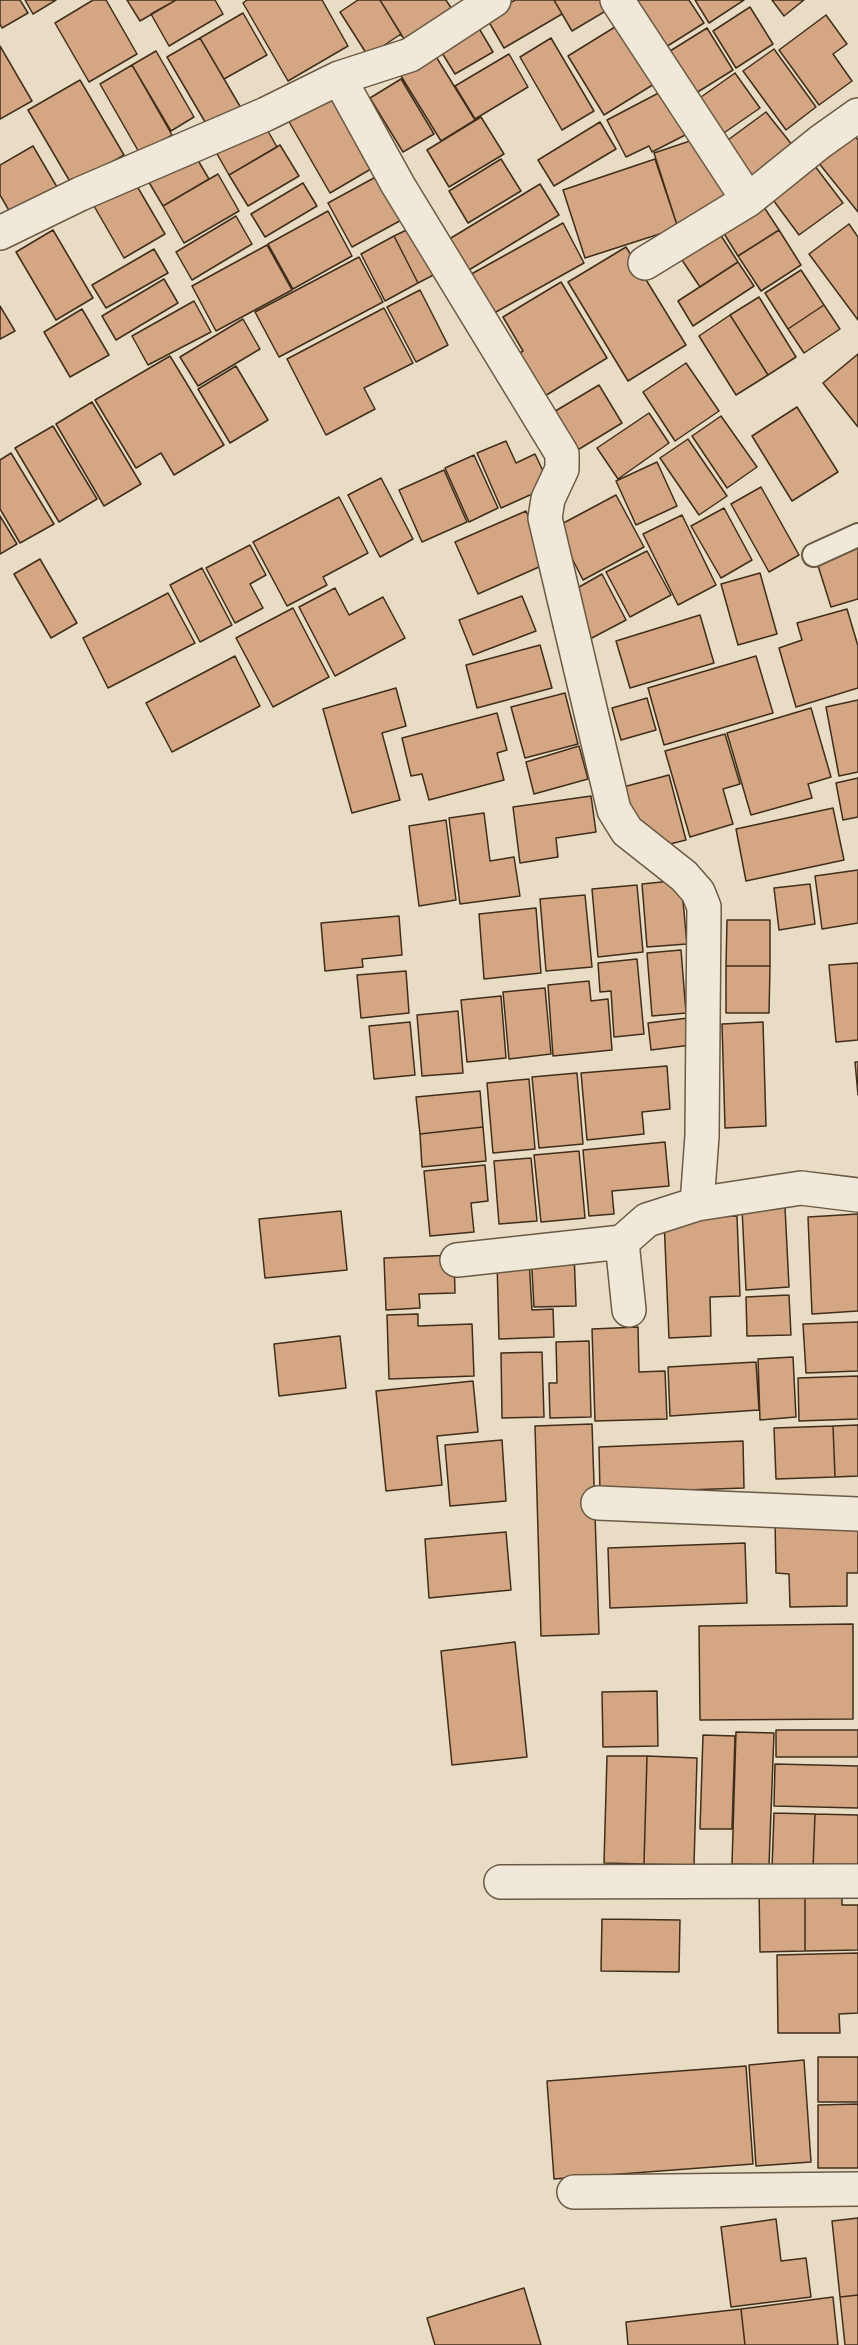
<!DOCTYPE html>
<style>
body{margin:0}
canvas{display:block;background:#e8ddc4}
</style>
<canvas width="858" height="2345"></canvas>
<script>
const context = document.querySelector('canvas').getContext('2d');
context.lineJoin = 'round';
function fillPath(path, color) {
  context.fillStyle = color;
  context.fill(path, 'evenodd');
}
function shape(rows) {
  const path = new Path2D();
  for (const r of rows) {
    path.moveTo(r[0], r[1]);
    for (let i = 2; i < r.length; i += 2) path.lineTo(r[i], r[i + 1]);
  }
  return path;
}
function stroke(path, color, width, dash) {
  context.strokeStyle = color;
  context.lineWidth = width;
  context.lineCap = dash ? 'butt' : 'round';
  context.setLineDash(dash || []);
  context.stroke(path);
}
const building = shape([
 [0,0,20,0,28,13,2,28,0,24,0,0],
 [25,0,56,0,33,14,25,0],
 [93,0,106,0,137,54,89,82,55,23,93,0],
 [127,0,176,0,140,21,127,0],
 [176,0,215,0,223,14,169,46,151,14,176,0],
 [247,0,322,0,348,46,288,81,243,3,247,0],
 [358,0,380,0,401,34,368,56,340,12,358,0],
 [380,0,446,0,455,14,407,44,380,0],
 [515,0,554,0,562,14,504,48,486,17,515,0],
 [554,0,603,0,609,9,572,31,554,0],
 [626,0,689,0,704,23,658,52,626,0],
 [695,0,744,0,709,23,695,0],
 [772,0,804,0,784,16,772,0],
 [750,7,773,44,736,68,713,31,750,7],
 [243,13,267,55,224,79,200,38,243,13],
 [826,15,847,44,833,54,852,81,819,105,779,50,826,15],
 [623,22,659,81,604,115,568,56,623,22],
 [477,25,493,52,455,74,439,48,477,25],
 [707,28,733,70,688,98,662,56,707,28],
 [200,38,241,108,208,127,167,57,200,38],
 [551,38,594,111,562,130,520,57,551,38],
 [0,46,32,101,0,119,0,46],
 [774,49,816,107,786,130,743,71,774,49],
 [156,51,194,117,171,131,132,65,156,51],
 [509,54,528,87,475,119,455,86,509,54],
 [435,55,475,120,441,141,401,76,435,55],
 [132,65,172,135,140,154,100,84,132,65],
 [735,73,760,108,718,137,694,102,735,73],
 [401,79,434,134,403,152,370,98,401,79],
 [80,80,124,155,72,185,28,110,80,80],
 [670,87,693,131,652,152,649,146,626,157,607,120,670,87],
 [335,93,376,166,330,193,288,120,335,93],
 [766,112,793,146,743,183,717,148,766,112],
 [260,117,277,147,229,175,212,145,260,117],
 [481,117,504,154,449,187,427,150,481,117],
 [600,122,616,149,554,186,538,160,600,122],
 [849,129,858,140,858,212,814,157,849,129],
 [705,136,730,210,678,228,654,153,705,136],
 [280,145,299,176,248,206,229,175,280,145],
 [33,146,57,187,11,214,0,195,0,165,33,146],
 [193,152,209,179,163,206,147,179,193,152],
 [808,157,843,203,799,235,765,189,808,157],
 [501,159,521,191,468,223,449,191,501,159],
 [655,159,678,228,585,258,563,190,655,159],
 [383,173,407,217,352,247,328,203,383,173],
 [218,174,239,211,184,243,163,206,218,174],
 [134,181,165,234,124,258,94,206,134,181],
 [303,183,317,206,265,237,251,214,303,183],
 [540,184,559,215,464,273,446,241,540,184],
 [758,198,779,230,738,256,718,224,758,198],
 [328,211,352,256,293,289,268,244,328,211],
 [236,216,252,244,192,280,176,252,236,216],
 [563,223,584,263,487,317,466,277,563,223],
 [713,223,738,262,700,287,674,248,713,223],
 [849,224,858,237,858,320,809,254,849,224],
 [417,225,441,271,418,283,394,236,417,225],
 [53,230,93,298,56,320,16,252,53,230],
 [779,230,801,265,761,291,738,256,779,230],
 [394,236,418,283,385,301,361,254,394,236],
 [267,245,292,290,216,331,192,286,267,245],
 [626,247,686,345,628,381,568,282,626,247],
 [154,249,168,273,106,308,92,285,154,249],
 [359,257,383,302,279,357,255,312,359,257],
 [738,262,754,286,693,326,678,301,738,262],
 [801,270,824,305,788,329,765,293,801,270],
 [164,279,178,303,116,340,102,316,164,279],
 [561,282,607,358,535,402,510,359,523,351,503,317,561,282],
 [420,290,448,345,416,362,387,307,420,290],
 [759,297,796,357,768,375,730,315,759,297],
 [194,301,211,332,148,365,132,336,194,301],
 [824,305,840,329,804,353,788,329,824,305],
 [0,306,15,331,0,339,0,306],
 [384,308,413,363,364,388,375,409,326,435,287,359,384,308],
 [82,309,109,355,70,377,44,332,82,309],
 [730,315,768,375,736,395,699,336,730,315],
 [243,319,260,349,198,386,180,357,243,319],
 [858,354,858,427,823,383,858,354],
 [170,356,224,445,174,475,161,453,136,468,95,400,170,356],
 [686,363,719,411,675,441,643,392,686,363],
 [236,366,268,420,230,443,198,389,236,366],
 [599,385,622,423,571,454,547,416,599,385],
 [92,402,141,484,104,506,56,424,92,402],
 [797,407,838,472,792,501,752,436,797,407],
 [649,413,669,443,618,479,597,448,649,413],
 [721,416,757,467,727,488,692,436,721,416],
 [53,426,97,499,59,522,15,448,53,426],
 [688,439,727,496,699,515,660,458,688,439],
 [506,441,516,463,535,454,550,486,501,508,477,453,506,441],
 [11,453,54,524,20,543,0,509,0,460,11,453],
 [474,455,498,508,469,522,445,468,474,455],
 [657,462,677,506,636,525,616,481,657,462],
 [444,470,467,522,422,542,399,490,444,470],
 [381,478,413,539,380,557,348,495,381,478],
 [761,487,799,555,769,572,731,504,761,487],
 [616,495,644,547,583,580,556,527,616,495],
 [339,497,368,553,323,577,327,585,287,606,253,542,339,497],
 [724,508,752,560,721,578,691,526,724,508],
 [526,511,548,563,478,594,455,542,526,511],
 [682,515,716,585,678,605,643,534,682,515],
 [0,516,17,544,0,554,0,516],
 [858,543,858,599,831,607,815,556,858,543],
 [250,545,266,575,250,584,263,608,235,623,206,568,250,545],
 [647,551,671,595,630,617,606,572,647,551],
 [40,559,77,623,51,638,14,574,40,559],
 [202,568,232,625,200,642,170,585,202,568],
 [760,573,777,634,738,645,721,584,760,573],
 [602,574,626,620,588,640,565,595,602,574],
 [335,588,349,615,383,597,405,638,335,676,299,607,335,588],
 [168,593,195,643,108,688,83,638,168,593],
 [522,596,536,631,473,655,459,620,522,596],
 [293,608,329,677,273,707,236,638,293,608],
 [847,609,858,646,858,688,796,707,779,648,802,640,797,623,847,609],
 [700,615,714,663,630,688,616,641,700,615],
 [540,645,552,688,477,708,466,665,540,645],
 [235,656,260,706,172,752,146,703,235,656],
 [756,656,773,713,664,745,648,688,756,656],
 [396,688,406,726,382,733,400,800,352,813,323,709,396,688],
 [565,693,578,744,525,758,511,707,565,693],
 [647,698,656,730,621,740,612,708,647,698],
 [858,700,858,772,839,776,826,707,858,700],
 [811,708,831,777,808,784,812,798,751,815,727,733,811,708],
 [497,713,507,750,497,753,504,780,429,800,422,774,411,776,402,738,497,713],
 [725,734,740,784,723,789,733,824,690,837,665,751,725,734],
 [579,746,588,779,534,794,526,762,579,746],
 [669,775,686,840,658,847,655,831,636,837,623,787,669,775],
 [858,778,858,817,843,820,836,783,858,778],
 [591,796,596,832,556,838,558,857,520,863,513,807,591,796],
 [833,808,844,860,746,881,736,829,833,808],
 [484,813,490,861,514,857,520,896,460,904,449,818,484,813],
 [446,820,456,900,419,906,409,826,446,820],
 [858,870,858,923,822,929,815,876,858,870],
 [681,880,687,944,647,947,642,884,681,880],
 [810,884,815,924,779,930,774,888,810,884],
 [637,885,643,952,598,957,592,889,637,885],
 [585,895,592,967,546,971,540,899,585,895],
 [536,908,541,973,484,979,479,914,536,908],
 [399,916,402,955,362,959,363,967,325,971,321,923,399,916],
 [727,920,770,920,770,966,726,966,727,920],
 [681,950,686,1013,652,1016,647,953,681,950],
 [637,959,644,1034,614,1037,611,991,600,992,598,963,637,959],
 [858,963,858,1040,836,1042,829,965,858,963],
 [726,966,770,966,769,1013,726,1013,726,966],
 [406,971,409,1013,361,1018,357,975,406,971],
 [589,981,591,1001,608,999,612,1050,553,1056,548,985,589,981],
 [545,988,551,1054,509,1059,503,992,545,988],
 [501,996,506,1058,467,1062,461,1000,501,996],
 [458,1011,463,1073,422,1076,417,1015,458,1011],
 [688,1018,691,1045,651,1050,648,1023,688,1018],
 [410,1022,415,1075,374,1079,369,1026,410,1022],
 [763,1022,766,1126,725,1128,722,1024,763,1022],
 [855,1062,858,1062,858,1095,855,1062],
 [667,1066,670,1109,642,1112,644,1134,587,1140,581,1073,667,1066],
 [577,1073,583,1144,539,1148,532,1077,577,1073],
 [529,1079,535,1149,493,1153,487,1083,529,1079],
 [480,1091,483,1127,420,1134,416,1097,480,1091],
 [483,1127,486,1161,422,1167,420,1134,483,1127],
 [665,1142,669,1186,612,1191,614,1214,589,1216,583,1150,665,1142],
 [579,1151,585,1218,541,1222,534,1155,579,1151],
 [531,1158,537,1221,499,1224,494,1161,531,1158],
 [485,1165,488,1201,471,1203,474,1232,430,1236,424,1171,485,1165],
 [785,1207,789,1287,746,1290,742,1209,785,1207],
 [341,1211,347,1270,265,1278,259,1219,341,1211],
 [858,1214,858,1311,812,1314,808,1217,858,1214],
 [737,1216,740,1296,710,1297,711,1336,669,1338,664,1219,737,1216],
 [574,1251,576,1306,534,1307,531,1253,574,1251],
 [454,1255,455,1293,419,1294,420,1308,386,1310,384,1258,454,1255],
 [529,1260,532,1310,553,1309,554,1337,499,1339,497,1261,529,1260],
 [789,1295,791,1335,747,1336,746,1297,789,1295],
 [418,1314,418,1326,472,1324,474,1376,389,1379,387,1315,418,1314],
 [858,1322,858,1371,806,1373,803,1324,858,1322],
 [638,1327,639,1372,665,1371,667,1419,595,1421,592,1329,638,1327],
 [340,1336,346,1388,279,1396,274,1344,340,1336],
 [589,1341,591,1417,550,1418,549,1383,557,1383,556,1342,589,1341],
 [542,1352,544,1417,502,1418,501,1353,542,1352],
 [793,1357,796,1417,760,1420,758,1359,793,1357],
 [756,1362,759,1410,670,1416,668,1367,756,1362],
 [858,1376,858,1419,799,1421,798,1378,858,1376],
 [473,1381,478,1432,437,1436,442,1485,386,1491,376,1391,473,1381],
 [592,1424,599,1634,541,1636,535,1426,592,1424],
 [858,1425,858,1476,835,1477,833,1426,858,1425],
 [833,1426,835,1477,776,1479,774,1428,833,1426],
 [502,1440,506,1501,450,1506,445,1445,502,1440],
 [743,1441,744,1488,600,1493,599,1447,743,1441],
 [775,1520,858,1520,858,1573,847,1573,847,1606,790,1607,789,1574,776,1573,775,1520],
 [506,1532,511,1590,429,1598,425,1539,506,1532],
 [745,1543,747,1603,610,1608,608,1548,745,1543],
 [853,1624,853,1719,700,1720,699,1626,853,1624],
 [515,1642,527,1757,452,1765,441,1651,515,1642],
 [657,1691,658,1746,603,1747,602,1692,657,1691],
 [776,1730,858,1730,858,1757,776,1757,776,1730],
 [736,1732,774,1733,769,1865,732,1864,736,1732],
 [703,1735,735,1736,732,1829,700,1829,703,1735],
 [607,1756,647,1756,644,1864,604,1863,607,1756],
 [647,1756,697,1758,694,1865,644,1864,647,1756],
 [775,1764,858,1766,858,1808,774,1806,775,1764],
 [774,1813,815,1814,813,1869,772,1868,774,1813],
 [815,1814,858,1815,858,1870,813,1869,815,1814],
 [842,1885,842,1905,858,1905,858,1950,805,1951,805,1886,842,1885],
 [759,1886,805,1886,805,1951,760,1952,759,1886],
 [602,1919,680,1920,679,1972,601,1971,602,1919],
 [858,1953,858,2013,839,2014,840,2033,778,2033,777,1955,858,1953],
 [818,2057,858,2057,858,2102,818,2102,818,2057],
 [804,2060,811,2162,756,2166,749,2065,804,2060],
 [746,2066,753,2164,554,2179,547,2081,746,2066],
 [858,2104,858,2168,818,2168,818,2105,858,2104],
 [858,2218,858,2295,840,2297,832,2221,858,2218],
 [776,2219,781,2261,806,2258,811,2297,731,2307,721,2227,776,2219],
 [524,2288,541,2345,435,2345,427,2318,524,2288],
 [858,2295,858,2345,845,2345,840,2297,858,2295],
 [833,2297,838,2345,745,2345,741,2309,833,2297],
 [741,2309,745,2345,628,2345,626,2322,741,2309]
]);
const service = shape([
 [814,555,858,535]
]);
const minor = shape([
 [617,0,748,200],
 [339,78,398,185,562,454,562,469,548,499,545,518,614,810,627,831,684,876,698,892,704,907,702,1136,697,1204,801,1188,858,1195],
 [0,233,80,194,266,114,339,78,410,55,494,0],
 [645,263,748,200,820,142,858,115],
 [622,1242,629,1310],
 [457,1260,622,1242,647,1220,697,1204],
 [598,1503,858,1514],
 [501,1882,858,1881],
 [574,2192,858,2189]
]);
fillPath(building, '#d4a684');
stroke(building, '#412e1a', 1.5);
stroke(service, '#6b5a44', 26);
stroke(minor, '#6b5a44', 36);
stroke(service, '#f0e9d9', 22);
stroke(minor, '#f0e9d9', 33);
</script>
